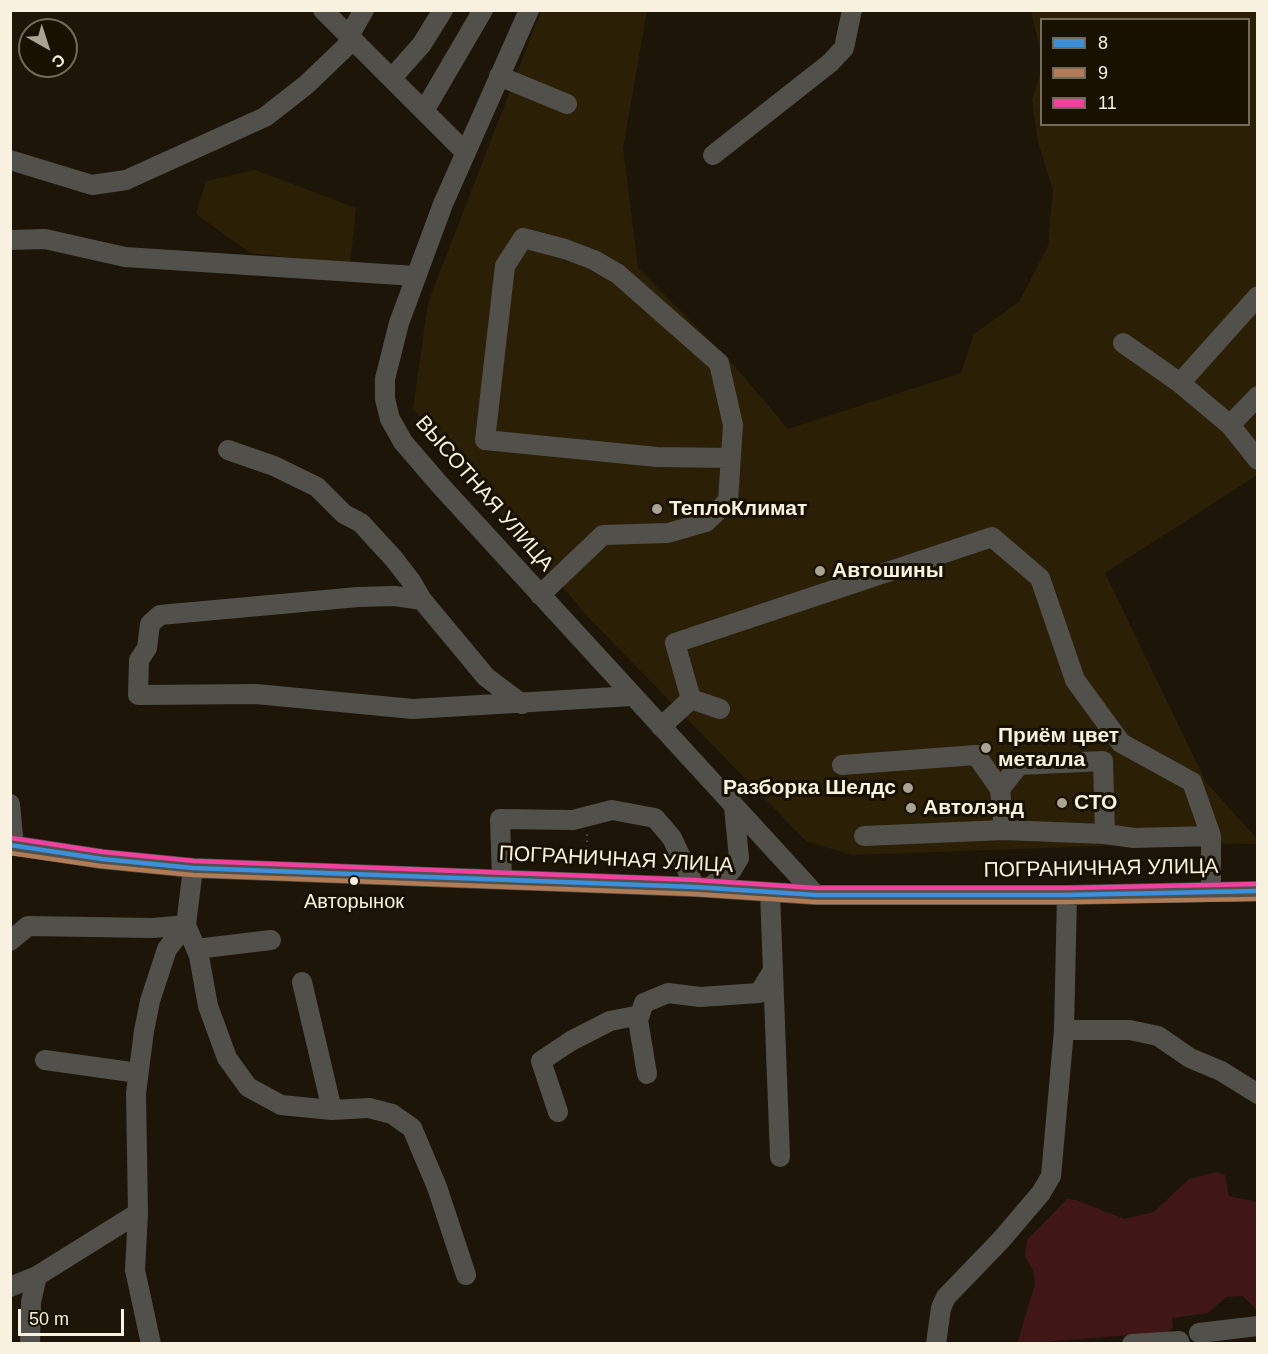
<!DOCTYPE html>
<meta charset="utf-8">
<style>
body{margin:0}
#map{position:relative;width:1268px;height:1354px;overflow:hidden;background:#1d1608;font-family:Helvetica,sans-serif}
canvas{display:block}
.frame{position:absolute;inset:0;border:12px solid #f8f1df;pointer-events:none}
.legend{position:absolute;left:1040px;top:18px;width:210px;height:108px;box-sizing:border-box;background:#191100;border:2px solid #726b59;margin:0;padding:8px 10px;list-style:none;font-size:18px;color:#f8f1df}
.legend li{display:flex;align-items:center;gap:12px;height:30px}
.legend b{width:30px;border:2px solid #726b59}
.north{position:absolute;left:18px;top:18px;width:60px;height:60px;box-sizing:border-box;background:#191100;border:2px solid #726b59;border-radius:50%;rotate:141deg;font-size:16px;font-weight:700;line-height:24px;text-align:center;color:#f8f1df}
.north::after{content:'';display:block;margin:auto;width:21px;height:27px;background:#aba494;clip-path:polygon(50% 0,100% 100%,50% 72%,0 100%)}
.scale{position:absolute;left:18px;top:1309px;width:106px;height:27px;box-sizing:border-box;border:3px solid #f8f1df;border-top:0;padding-left:8px;font-size:18px;line-height:21px;white-space:nowrap;color:#f8f1df;-webkit-text-stroke:4px #191100;paint-order:stroke}
</style>
<div id="map">
<canvas width="1268" height="1354"></canvas>
<div class="frame"></div>
<ul class="legend">
<li><b style="height:8px;background:#3a90db"></b>8</li>
<li><b style="height:8px;background:#b07c57"></b>9</li>
<li><b style="height:8px;background:#f240a1"></b>11</li>
</ul>
<div class="north">С</div>
<div class="scale">50 m</div>
</div>
<script>
const context = document.querySelector('canvas').getContext('2d');
context.lineJoin = 'round';
function fillPath(path, color) {
  context.fillStyle = color;
  context.fill(path, 'evenodd');
}
function shape(rows) {
  const path = new Path2D();
  for (const r of rows) {
    path.moveTo(r[0], r[1]);
    for (let i = 2; i < r.length; i += 2) path.lineTo(r[i], r[i + 1]);
  }
  return path;
}
function stroke(path, color, width, dash) {
  context.strokeStyle = color;
  context.lineWidth = width;
  context.lineCap = dash ? 'butt' : 'round';
  context.setLineDash(dash || []);
  context.stroke(path);
}
function label(font, color, halo, rows, align = 'center') {
  context.font = font + ' Helvetica,sans-serif';
  context.lineWidth = 6;
  context.setLineDash([]);
  context.textBaseline = 'middle';
  context.strokeStyle = halo;
  context.fillStyle = color;
  for (const [text, x, y, turn = 0] of rows) {
    context.save();
    context.translate(x, y);
    context.rotate((+turn || 0) * Math.PI / 180);
    context.textAlign = isNaN(turn) ? turn : align;
    if (halo) context.strokeText(text, 0, 0);
    context.fillText(text, 0, 0);
    context.restore();
  }
}
const built = shape([
 [541,11,647,11,623,148,638,268,732,363,788,429,961,373,974,334,1019,302,1048,246,1053,190,1038,142,1032,100,1041,71,1042,124,1248,124,1248,20,1042,20,1041,54,1031,11,1257,11,1257,475,1105,573,1206,782,1257,839,1257,844,1184,843,852,855,806,841,588,617,413,409,428,303],
 [255,170,356,208,350,264,250,253,196,214,206,181]
]);
const green = shape([
 [1217,1172,1225,1175,1229,1196,1257,1202,1257,1310,1243,1296,1226,1297,1208,1313,1172,1318,1173,1327,1168,1332,1017,1344,1035,1284,1033,1271,1025,1256,1027,1240,1067,1199,1076,1200,1124,1219,1154,1212,1189,1179]
]);
const path = shape([
 [587,854,587,832]
]);
const minor = shape([
 [323,10,465,152],
 [529,10,443,204,399,323,385,379,385,399,390,419,403,442,440,485,816,895],
 [349,36,364,10],
 [499,76,567,104],
 [392,78,422,44,443,10],
 [424,111,483,10],
 [713,155,830,63,844,48,852,10],
 [10,160,92,185,126,180,265,117,306,85,353,40],
 [10,240,45,239,125,257,415,276],
 [1123,343,1180,383,1230,425,1258,460],
 [1180,383,1258,296],
 [1230,425,1258,396],
 [228,450,274,466,317,487,344,514,361,523,394,559,411,581,422,600,486,677,522,704],
 [540,595,603,535,668,533,706,522,728,501,733,425,719,363,618,274,594,260,565,249,523,238,505,266,485,440,657,457,731,458],
 [422,600,395,596,358,597,160,615,150,624,147,648,139,660,138,695,256,694,413,709,632,696],
 [691,699,720,709],
 [661,727,691,699,675,643,992,537,1040,578,1075,680,1121,743,1192,782,1211,836,1211,891],
 [842,765,976,755,1000,789],
 [10,804,14,846],
 [1004,830,1105,834,1134,838,1211,836],
 [864,836,1004,830,1000,789,1019,765,1103,761,1105,834],
 [10,845,102,859,193,868,695,887,816,895,1067,895,1258,891],
 [502,879,500,819,573,820,612,810,655,818,672,838,695,887],
 [710,887,732,870,739,858,734,807],
 [770,892,780,1157],
 [10,941,28,926,153,928,186,925,199,956,208,1006,227,1058,248,1087,281,1105,332,1110,369,1108,392,1114,412,1128,437,1187,466,1275],
 [196,949,271,940],
 [302,982,332,1110],
 [1064,1030,1130,1030,1158,1036,1190,1058,1221,1071,1258,1094],
 [45,1060,138,1073],
 [647,1074,638,1020,644,1003,668,993,700,997,759,993,772,972],
 [558,1112,541,1061,571,1041,610,1021,640,1015],
 [138,1213,135,1270,151,1344],
 [10,1287,37,1276,138,1213,136,1093,144,1031,150,1001,167,949,186,925,193,868],
 [1199,1333,1258,1326],
 [30,1344,31,1302,37,1276],
 [936,1344,941,1308,946,1297,1001,1240,1041,1193,1051,1176,1064,1030,1067,895],
 [1132,1344,1179,1341,1180,1344]
]);
const bus1 = shape([
 [10,845,102,859,193,868,695,887,816,895,1067,895,1258,891]
]);
const bus2 = shape([
 [10,853,101,866,193,875,695,894,816,902,1067,902,1258,899]
]);
const bus3 = shape([
 [11,838,103,852,194,861,695,880,816,888,1067,888,1258,884]
]);
const markers = [
 [657,509,6,"#aba494"],
 [820,571,6,"#aba494"],
 [986,748,6,"#aba494"],
 [908,788,6,"#aba494"],
 [1062,803,6,"#aba494"],
 [911,808,6,"#aba494"],
 [354,881,5,"#f8f1df"]
];
const busNames = [
 ["Авторынок",354,902]
];
const streetNames = [
 ["ВЫСОТНАЯ УЛИЦА",484,494,49],
 ["ПОГРАНИЧНАЯ УЛИЦА",616,860,3],
 ["ПОГРАНИЧНАЯ УЛИЦА",1101,869,-1]
];
const poiNames = [
 ["ТеплоКлимат",669,509],
 ["Автошины",832,571],
 ["Приём цвет",998,736],
 ["металла",998,760],
 ["Разборка Шелдс",896,788,"right"],
 ["СТО",1074,803],
 ["Автолэнд",923,808]
];
fillPath(built, '#2b2005');
fillPath(green, '#401716');
stroke(path, '#4c4b44', 2, [1.5, 4.5]);
stroke(minor, '#51504b', 20);
stroke(bus1, '#3a90db', 4.5);
stroke(bus2, '#b07c57', 4.5);
stroke(bus3, '#f240a1', 4.5);
for (const [x, y, r, color] of markers) {
  const dot = new Path2D();
  dot.arc(x, y, r, 0, 2 * Math.PI);
  context.fillStyle = color;
  context.fill(dot);
  stroke(dot, '#191100', 2);
}
label('20px', '#f8f1df', '#191100', busNames);
label('21px', '#f8f1df', '#191100', streetNames);
label('bold 21px', '#f8f1df', '#191100', poiNames, 'left');
</script>
